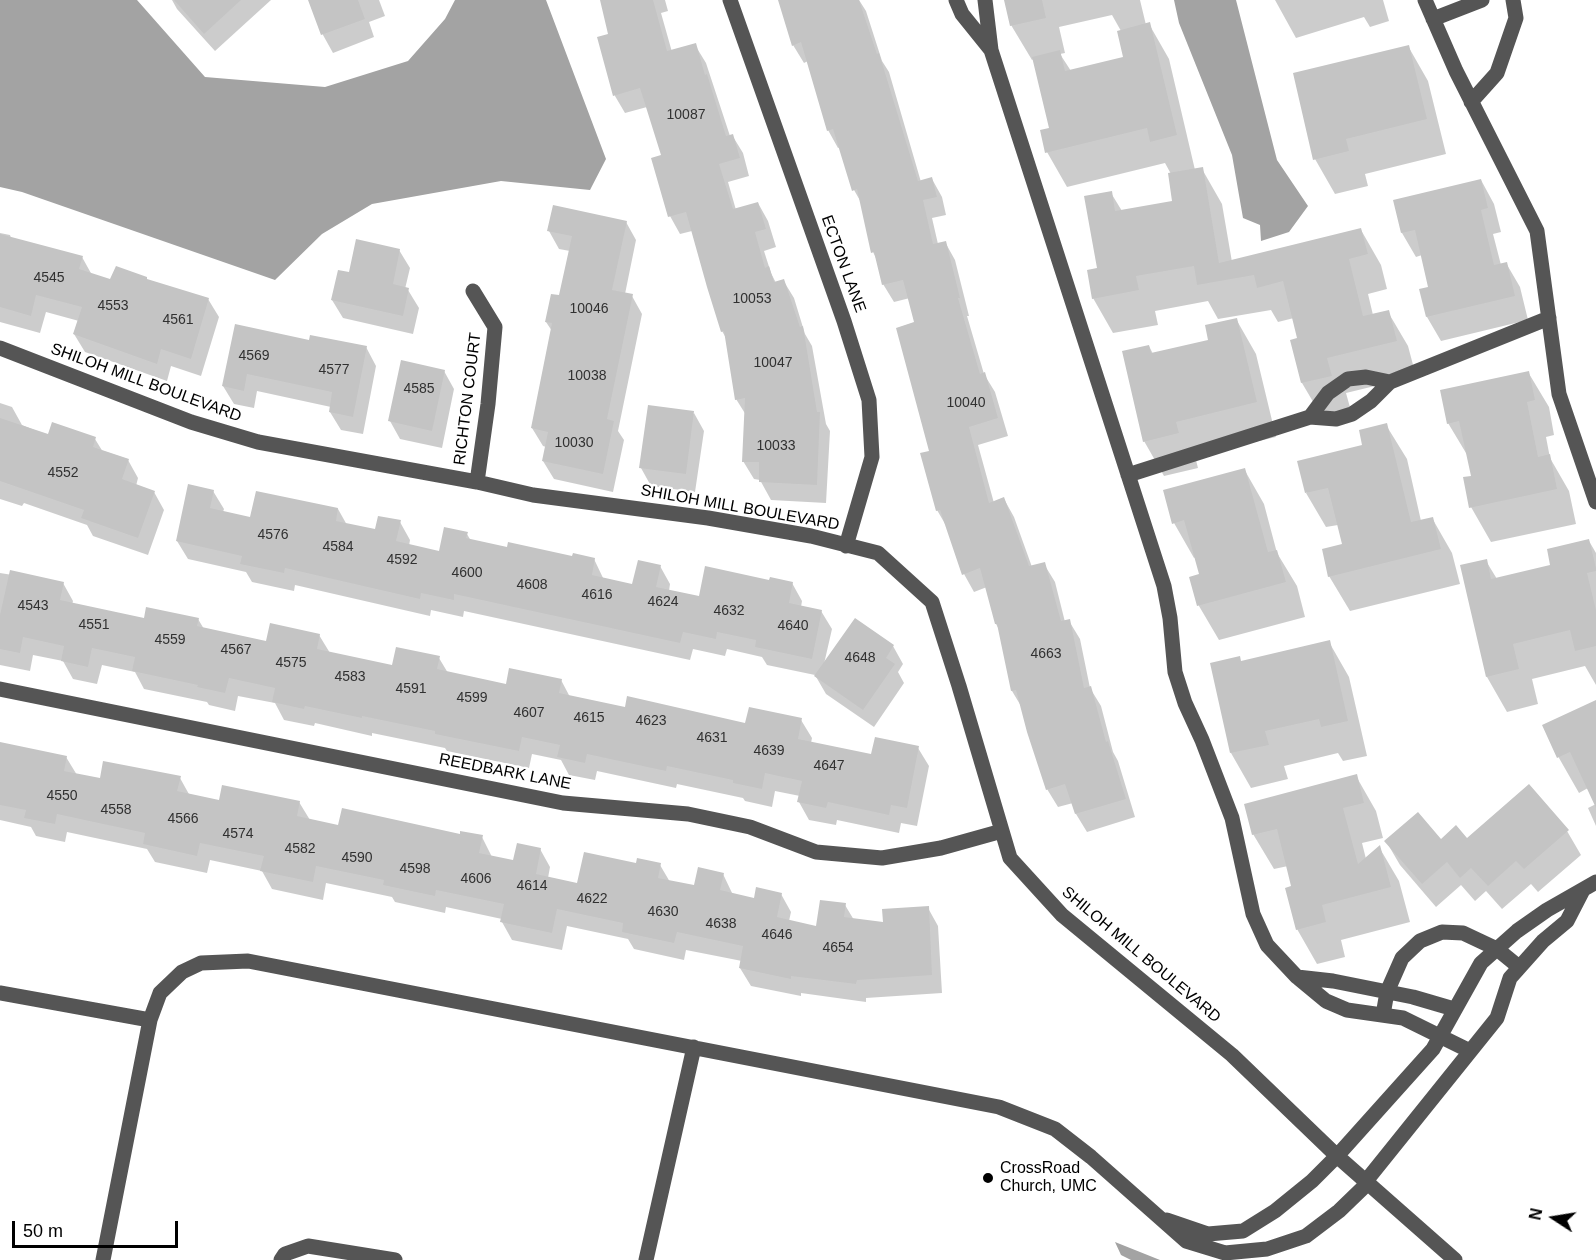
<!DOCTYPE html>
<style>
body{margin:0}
#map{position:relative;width:1596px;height:1260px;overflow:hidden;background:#fff;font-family:Helvetica,sans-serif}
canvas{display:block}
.north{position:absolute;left:1524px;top:1188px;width:60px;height:60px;-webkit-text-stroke:4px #fff;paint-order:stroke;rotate:282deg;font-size:16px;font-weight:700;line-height:24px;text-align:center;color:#000}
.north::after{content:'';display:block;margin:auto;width:21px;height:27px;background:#000;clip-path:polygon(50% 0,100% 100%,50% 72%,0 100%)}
.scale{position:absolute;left:12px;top:1221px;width:166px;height:27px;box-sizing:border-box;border:3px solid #000;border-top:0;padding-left:8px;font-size:18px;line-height:21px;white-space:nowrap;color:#000;-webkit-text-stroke:4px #fff;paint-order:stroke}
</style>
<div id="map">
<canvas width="1596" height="1260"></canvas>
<div class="north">N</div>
<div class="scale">50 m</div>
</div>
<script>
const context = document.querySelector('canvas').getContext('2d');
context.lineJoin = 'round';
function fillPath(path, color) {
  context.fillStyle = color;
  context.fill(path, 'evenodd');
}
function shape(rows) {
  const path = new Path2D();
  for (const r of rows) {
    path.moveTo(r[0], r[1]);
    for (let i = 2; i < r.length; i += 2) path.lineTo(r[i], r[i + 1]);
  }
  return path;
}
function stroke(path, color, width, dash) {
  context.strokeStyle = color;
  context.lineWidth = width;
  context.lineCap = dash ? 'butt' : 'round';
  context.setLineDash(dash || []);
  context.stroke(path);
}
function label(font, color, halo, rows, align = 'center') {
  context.font = font + ' Helvetica,sans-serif';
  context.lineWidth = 4.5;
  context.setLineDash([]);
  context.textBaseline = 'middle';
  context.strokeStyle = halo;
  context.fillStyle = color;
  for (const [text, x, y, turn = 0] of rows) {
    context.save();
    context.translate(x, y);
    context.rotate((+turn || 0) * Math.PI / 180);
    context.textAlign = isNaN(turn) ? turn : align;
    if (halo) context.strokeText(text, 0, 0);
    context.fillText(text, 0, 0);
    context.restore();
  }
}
const water = shape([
 [0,0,137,0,205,77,325,87,408,61,445,19,455,0,546,0,606,159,590,190,501,181,372,204,322,234,275,280,22,192,0,187],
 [1174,0,1236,0,1277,160,1308,206,1289,232,1261,241,1260,225,1243,218,1232,155,1179,23],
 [1115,1242,1160,1260,1131,1260,1121,1255]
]);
const shadow = shape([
 [172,0,271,0,215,51,177,9],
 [310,0,379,0,385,16,369,22,374,37,333,53,323,35],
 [602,0,665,0,668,11,661,13,672,52,695,45,706,63,730,136,732,135,743,153,749,176,728,182,736,210,758,203,768,221,776,247,764,251,771,273,776,283,783,280,794,298,805,334,812,346,826,424,830,431,826,503,771,500,760,480,754,479,743,461,746,415,736,399,726,338,722,331,692,231,680,234,670,216,663,156,647,107,625,113,615,96,610,35],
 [780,0,859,0,866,11,882,61,889,72,921,182,932,179,942,197,946,215,932,218,938,244,945,242,955,260,969,316,967,316,984,374,995,392,1008,436,978,445,994,503,1004,499,1014,517,1032,567,1044,564,1055,582,1065,622,1069,621,1080,639,1090,688,1101,706,1113,752,1118,761,1135,817,1087,832,1076,814,1073,803,1058,807,1047,789,1021,706,1012,691,1000,631,996,624,987,587,974,592,964,574,948,529,937,510,916,323,910,298,894,302,883,284,877,260,873,252,862,204,854,190,841,147,838,148,828,130,808,61,804,63,793,45],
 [1006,0,1140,0,1146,25,1149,24,1169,59,1195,170,1202,169,1222,204,1232,262,1361,230,1381,265,1387,289,1368,294,1373,315,1388,312,1408,346,1416,376,1346,393,1351,411,1322,417,1302,383,1299,339,1294,318,1278,322,1271,310,1218,319,1208,301,1155,311,1158,325,1113,333,1093,298,1111,193,1122,211,1174,202,1171,174,1165,163,1067,187,1047,152,1051,129,1034,59,1032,60,1011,25],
 [1112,15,1121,31,1125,58,1071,71,1060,54,1065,53,1059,27],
 [1275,0,1383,0,1389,21,1370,27,1364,17,1296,38],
 [1408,46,1428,81,1446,154,1365,174,1368,186,1335,194,1315,159],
 [1481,180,1494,204,1501,232,1493,234,1501,265,1506,263,1520,287,1528,320,1441,341,1427,317,1421,291,1430,288,1422,255,1416,257,1402,233,1395,201],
 [626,222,636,240,625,294,632,296,642,314,618,431,624,440,613,492,554,479,543,461,546,447,543,446,532,428,552,331,546,322,561,297,570,251,559,249,549,231],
 [0,233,10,235,11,238,82,257,92,275,111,281,148,281,208,299,219,317,201,376,171,366,167,381,85,352,74,334,79,321,46,312,40,333,0,322],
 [399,250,410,268,405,289,408,290,419,308,413,334,343,318,332,300,350,274],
 [1236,319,1256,354,1276,437,1195,456,1198,468,1164,476,1144,441,1149,346,1153,354,1210,341],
 [310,342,366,347,376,366,363,434,341,430,330,412,331,407,257,391,254,408,234,404,223,386],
 [444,371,454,389,442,448,400,439,390,421],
 [1528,372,1549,407,1554,435,1546,437,1550,458,1569,491,1576,524,1491,542,1471,507,1472,477,1469,458,1448,423],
 [0,403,12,407,22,425,49,436,95,439,103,452,128,460,138,478,136,486,154,492,164,510,148,555,93,536,87,525,24,503,22,506,0,499],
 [694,413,704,431,695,492,651,486,641,468],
 [1386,425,1407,459,1421,521,1432,518,1452,553,1460,584,1350,611,1329,576,1343,546,1338,525,1326,527,1306,493,1364,446],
 [1244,469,1264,504,1277,553,1297,586,1305,617,1219,640,1199,606,1191,578,1201,575,1196,557,1194,558,1174,523],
 [213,491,224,509,223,512,251,518,338,509,347,525,376,531,400,522,410,540,409,546,440,553,467,534,471,541,508,549,594,559,604,580,634,586,660,566,670,584,669,591,700,597,770,581,792,583,802,601,801,607,821,611,832,629,824,664,893,646,903,664,898,672,904,683,874,727,826,694,815,675,767,665,762,657,727,649,725,656,693,649,690,660,464,611,463,617,431,610,430,616,295,585,294,591,252,582,246,572,188,559,177,541],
 [1589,541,1596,553,1596,685,1585,666,1532,679,1538,704,1507,712,1487,677,1486,561,1497,579,1552,566],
 [0,573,63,583,73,601,72,605,145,620,198,619,204,629,267,643,319,635,330,653,393,667,439,658,448,673,507,686,561,680,570,697,626,709,747,725,801,720,812,738,811,743,872,756,918,748,929,766,917,826,901,823,899,833,837,820,836,825,809,820,799,802,800,796,775,791,772,807,745,801,743,798,677,784,676,788,597,771,595,780,569,775,561,760,532,754,529,768,447,751,445,748,372,733,372,736,315,723,314,726,284,720,275,703,238,696,235,711,209,705,207,702,144,689,135,672,102,665,97,684,73,679,63,661,33,655,30,671,0,665],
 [1329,642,1349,677,1367,756,1343,761,1338,753,1284,766,1288,779,1251,788,1231,753,1212,664,1241,662],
 [1596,702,1596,826,1588,808,1596,804,1588,788,1579,793,1559,758,1544,726],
 [0,744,66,757,77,775,101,780,180,778,190,796,220,802,299,802,310,820,339,826,482,837,492,857,514,862,540,849,550,867,548,878,578,884,637,865,660,865,670,882,695,887,723,874,733,895,755,899,781,894,791,912,789,921,818,927,845,905,854,920,884,924,928,908,938,926,942,993,866,998,866,1002,801,993,801,996,751,986,740,968,742,961,686,950,684,960,634,949,628,939,567,926,562,950,512,940,502,922,502,919,446,907,445,913,395,902,392,897,326,883,323,900,272,889,262,871,210,860,207,873,155,862,147,849,67,832,65,842,36,836,31,827,0,820],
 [1356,776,1376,811,1383,838,1362,843,1366,859,1379,847,1399,881,1410,922,1341,940,1345,957,1317,964,1297,929,1293,887,1288,866,1274,869,1253,834],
 [1567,831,1581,855,1538,892,1531,884,1502,909,1486,891,1475,901,1461,885,1436,907,1400,865,1386,841,1467,840]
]);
const building = shape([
 [174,0,241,0,204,34],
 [308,0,358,0,365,19,321,35],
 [600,0,653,0,667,51,696,43,705,75,707,74,726,136,733,134,740,158,719,164,733,209,758,202,766,229,755,232,765,268,769,266,774,282,784,279,800,327,803,326,817,412,820,412,817,485,759,482,759,462,742,462,745,398,735,400,724,331,721,332,707,287,686,212,668,217,651,158,661,155,640,88,613,96,597,37,608,34],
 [778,0,859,0,877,54,879,53,918,181,932,177,937,197,923,200,933,244,946,241,960,298,958,298,980,374,985,372,998,418,969,427,989,503,1004,497,1029,566,1045,562,1061,621,1070,619,1084,688,1091,686,1106,742,1108,741,1126,799,1075,814,1065,784,1046,790,1027,732,1016,690,1011,691,997,624,995,624,980,568,962,575,940,510,936,511,920,453,929,451,896,328,914,322,903,280,882,285,874,252,871,253,857,189,852,191,833,129,827,131,801,42,792,46],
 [1004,0,1042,0,1046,18,1010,26],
 [1150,22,1177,135,1150,142,1147,128,1045,153,1040,130,1049,128,1032,57,1060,50,1065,71,1123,57,1117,31],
 [1409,45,1427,119,1346,139,1349,151,1313,160,1293,73],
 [1203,167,1219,263,1361,228,1368,254,1349,259,1363,316,1389,310,1397,341,1327,358,1332,376,1301,383,1290,340,1297,338,1283,281,1257,288,1254,275,1197,285,1194,266,1136,276,1139,290,1092,299,1087,270,1097,268,1084,196,1112,191,1115,211,1172,201,1168,173],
 [1481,179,1488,208,1481,210,1494,265,1507,262,1515,296,1426,317,1419,289,1428,287,1415,230,1401,233,1393,200],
 [553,205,627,221,612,290,633,294,607,419,614,421,603,474,542,461,548,432,531,428,552,323,545,322,551,294,559,295,572,236,547,231],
 [0,234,83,256,79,269,110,279,116,266,147,277,147,279,209,298,191,359,161,349,157,364,73,334,82,307,36,295,31,316,0,307],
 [356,239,400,249,393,284,409,288,403,316,331,300,338,270,349,272],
 [1237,318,1257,402,1176,422,1179,433,1143,442,1122,351,1149,345,1151,353,1208,340,1205,325],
 [235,324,309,340,310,335,367,346,353,417,329,412,332,392,247,374,244,391,222,386],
 [401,360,445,370,432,431,388,421],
 [1529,371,1535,400,1527,402,1538,457,1550,454,1557,489,1469,508,1463,477,1471,476,1459,421,1447,424,1440,390],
 [648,405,694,411,686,474,639,468],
 [0,418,48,434,52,422,96,437,93,447,129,459,122,479,155,491,138,538,81,518,84,510,0,481],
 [1387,423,1411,522,1433,517,1441,549,1328,577,1322,549,1342,544,1328,488,1305,493,1297,461,1362,445,1359,430],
 [1245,468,1268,552,1277,550,1286,582,1197,606,1189,577,1199,574,1184,520,1172,524,1163,490],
 [188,484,214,490,210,508,250,517,256,491,338,508,336,521,375,529,378,516,401,520,396,541,439,551,444,527,468,532,466,538,507,547,508,542,572,556,573,553,595,558,592,575,632,584,638,560,661,565,656,587,699,596,705,566,769,580,770,577,793,582,789,603,822,610,812,659,755,647,756,640,717,632,716,639,683,632,680,643,454,594,454,600,421,593,420,599,285,568,284,573,240,564,242,556,176,541],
 [1589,539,1596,568,1596,571,1587,573,1596,610,1596,646,1575,651,1570,630,1513,644,1519,669,1486,677,1460,565,1487,559,1491,579,1550,565,1547,549],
 [10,570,64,582,60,600,144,618,146,607,199,618,197,626,266,641,270,623,320,634,317,649,392,665,396,647,440,656,437,669,506,684,509,668,562,679,559,693,625,707,627,696,745,723,749,707,802,718,798,739,871,754,875,737,919,746,907,808,891,805,889,815,828,802,826,808,797,802,802,781,765,773,762,789,733,783,733,780,667,766,666,771,587,754,585,763,557,757,560,745,522,737,519,751,435,734,435,731,362,716,362,718,305,706,304,709,272,702,275,688,229,678,225,693,197,687,198,685,132,671,135,657,92,648,88,667,61,661,64,646,23,637,20,653,0,649,0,615],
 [855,618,894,645,886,658,895,664,863,710,814,676],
 [1330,640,1348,721,1321,727,1319,719,1265,731,1269,745,1230,753,1210,663,1240,656,1241,661],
 [1596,700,1596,808,1570,752,1557,758,1542,725],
 [0,742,67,756,64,771,100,778,103,761,181,776,177,791,219,800,222,785,300,801,297,816,338,825,342,808,460,834,460,831,483,835,479,853,513,860,517,843,541,848,536,874,577,883,584,852,636,863,637,858,661,863,658,878,694,885,698,867,724,873,720,890,754,898,756,887,782,893,777,917,816,926,820,900,846,903,844,917,883,922,882,909,929,906,932,975,857,980,856,984,791,976,791,979,739,968,743,946,677,932,674,943,622,932,623,923,557,909,552,933,500,922,504,904,436,890,435,896,383,885,384,880,316,866,313,882,260,871,264,856,200,843,197,856,143,844,145,833,57,814,55,824,24,818,26,810,0,805],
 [1357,774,1364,803,1343,808,1358,864,1380,845,1391,887,1322,905,1326,922,1296,930,1285,888,1291,886,1277,829,1252,835,1244,804],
 [1529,784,1569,830,1524,869,1516,861,1488,886,1471,868,1460,878,1447,862,1422,884,1384,841,1418,812,1441,839,1456,825,1467,838]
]);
const minor = shape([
 [730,0,844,321,869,400,872,457,846,546],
 [956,0,962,14,991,50],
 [985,0,991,50,1164,586,1170,618,1175,672,1185,703,1202,740,1232,818,1253,914,1267,945,1297,977,1326,1001,1347,1010,1403,1018,1470,1051],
 [1425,0,1456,71,1537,231,1559,394,1596,502],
 [1433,19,1482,0],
 [1471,102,1497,73,1516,18,1513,0],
 [473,291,495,327,488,404,477,482],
 [0,348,191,422,258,442,477,482,533,495,708,518,811,536,878,553,932,602,959,686,1010,858,1062,915,1232,1055,1337,1156,1455,1260],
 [1310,417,1328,393,1348,379,1366,377,1390,382],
 [1128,475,1310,417,1336,419,1352,414,1371,401,1390,382,1549,318],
 [0,689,563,803,688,814,750,827,816,852,882,858,941,848,1002,831],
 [1297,977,1333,981,1413,997,1454,1009],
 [0,993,150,1020],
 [1383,1015,1387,992,1402,958,1420,941,1442,932,1463,933,1497,949,1519,967],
 [1366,1181,1497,1018,1510,978,1543,941,1567,921,1583,890],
 [1167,1220,1208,1234,1243,1231,1275,1211,1312,1181,1337,1156,1433,1049,1481,963,1517,931,1547,910,1596,882],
 [103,1260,150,1020,160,993,182,972,201,963,248,961,999,1107,1055,1129,1091,1157,1186,1241,1225,1253,1267,1249,1306,1236,1339,1211,1368,1183],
 [281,1260,285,1254,308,1246,395,1260],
 [646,1260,694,1047]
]);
const markers = [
 [988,1178,6,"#000"]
];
const numberNames = [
 ["10087",686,115],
 ["4545",49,278],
 ["10053",752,299],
 ["4553",113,306],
 ["10046",589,309],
 ["4561",178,320],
 ["4569",254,356],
 ["10047",773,363],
 ["4577",334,370],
 ["10038",587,376],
 ["4585",419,389],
 ["10040",966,403],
 ["10030",574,443],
 ["10033",776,446],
 ["4552",63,473],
 ["4576",273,535],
 ["4584",338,547],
 ["4592",402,560],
 ["4600",467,573],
 ["4608",532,585],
 ["4616",597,595],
 ["4624",663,602],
 ["4543",33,606],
 ["4632",729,611],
 ["4551",94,625],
 ["4640",793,626],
 ["4559",170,640],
 ["4567",236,650],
 ["4663",1046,654],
 ["4648",860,658],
 ["4575",291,663],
 ["4583",350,677],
 ["4591",411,689],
 ["4599",472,698],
 ["4607",529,713],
 ["4615",589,718],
 ["4623",651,721],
 ["4631",712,738],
 ["4639",769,751],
 ["4647",829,766],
 ["4550",62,796],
 ["4558",116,810],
 ["4566",183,819],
 ["4574",238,834],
 ["4582",300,849],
 ["4590",357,858],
 ["4598",415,869],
 ["4606",476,879],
 ["4614",532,886],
 ["4622",592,899],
 ["4630",663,912],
 ["4638",721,924],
 ["4646",777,935],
 ["4654",838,948]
];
const streetNames = [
 ["ECTON LANE",843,264,70],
 ["SHILOH MILL BOULEVARD",146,383,20],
 ["RICHTON COURT",468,399,-83],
 ["SHILOH MILL BOULEVARD",740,508,10],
 ["REEDBARK LANE",505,772,11],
 ["SHILOH MILL BOULEVARD",1141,955,40]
];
const poiNames = [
 ["CrossRoad",1000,1169],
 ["Church, UMC",1000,1187]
];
fillPath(water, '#a3a3a3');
fillPath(shadow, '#0003');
fillPath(building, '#c4c4c4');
stroke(minor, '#555', 15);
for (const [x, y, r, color] of markers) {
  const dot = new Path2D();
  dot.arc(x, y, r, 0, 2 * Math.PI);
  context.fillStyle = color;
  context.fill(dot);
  stroke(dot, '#fff', 2);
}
label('14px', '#313131', null, numberNames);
label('16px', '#000', '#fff', streetNames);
label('16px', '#000', '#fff', poiNames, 'left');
</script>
